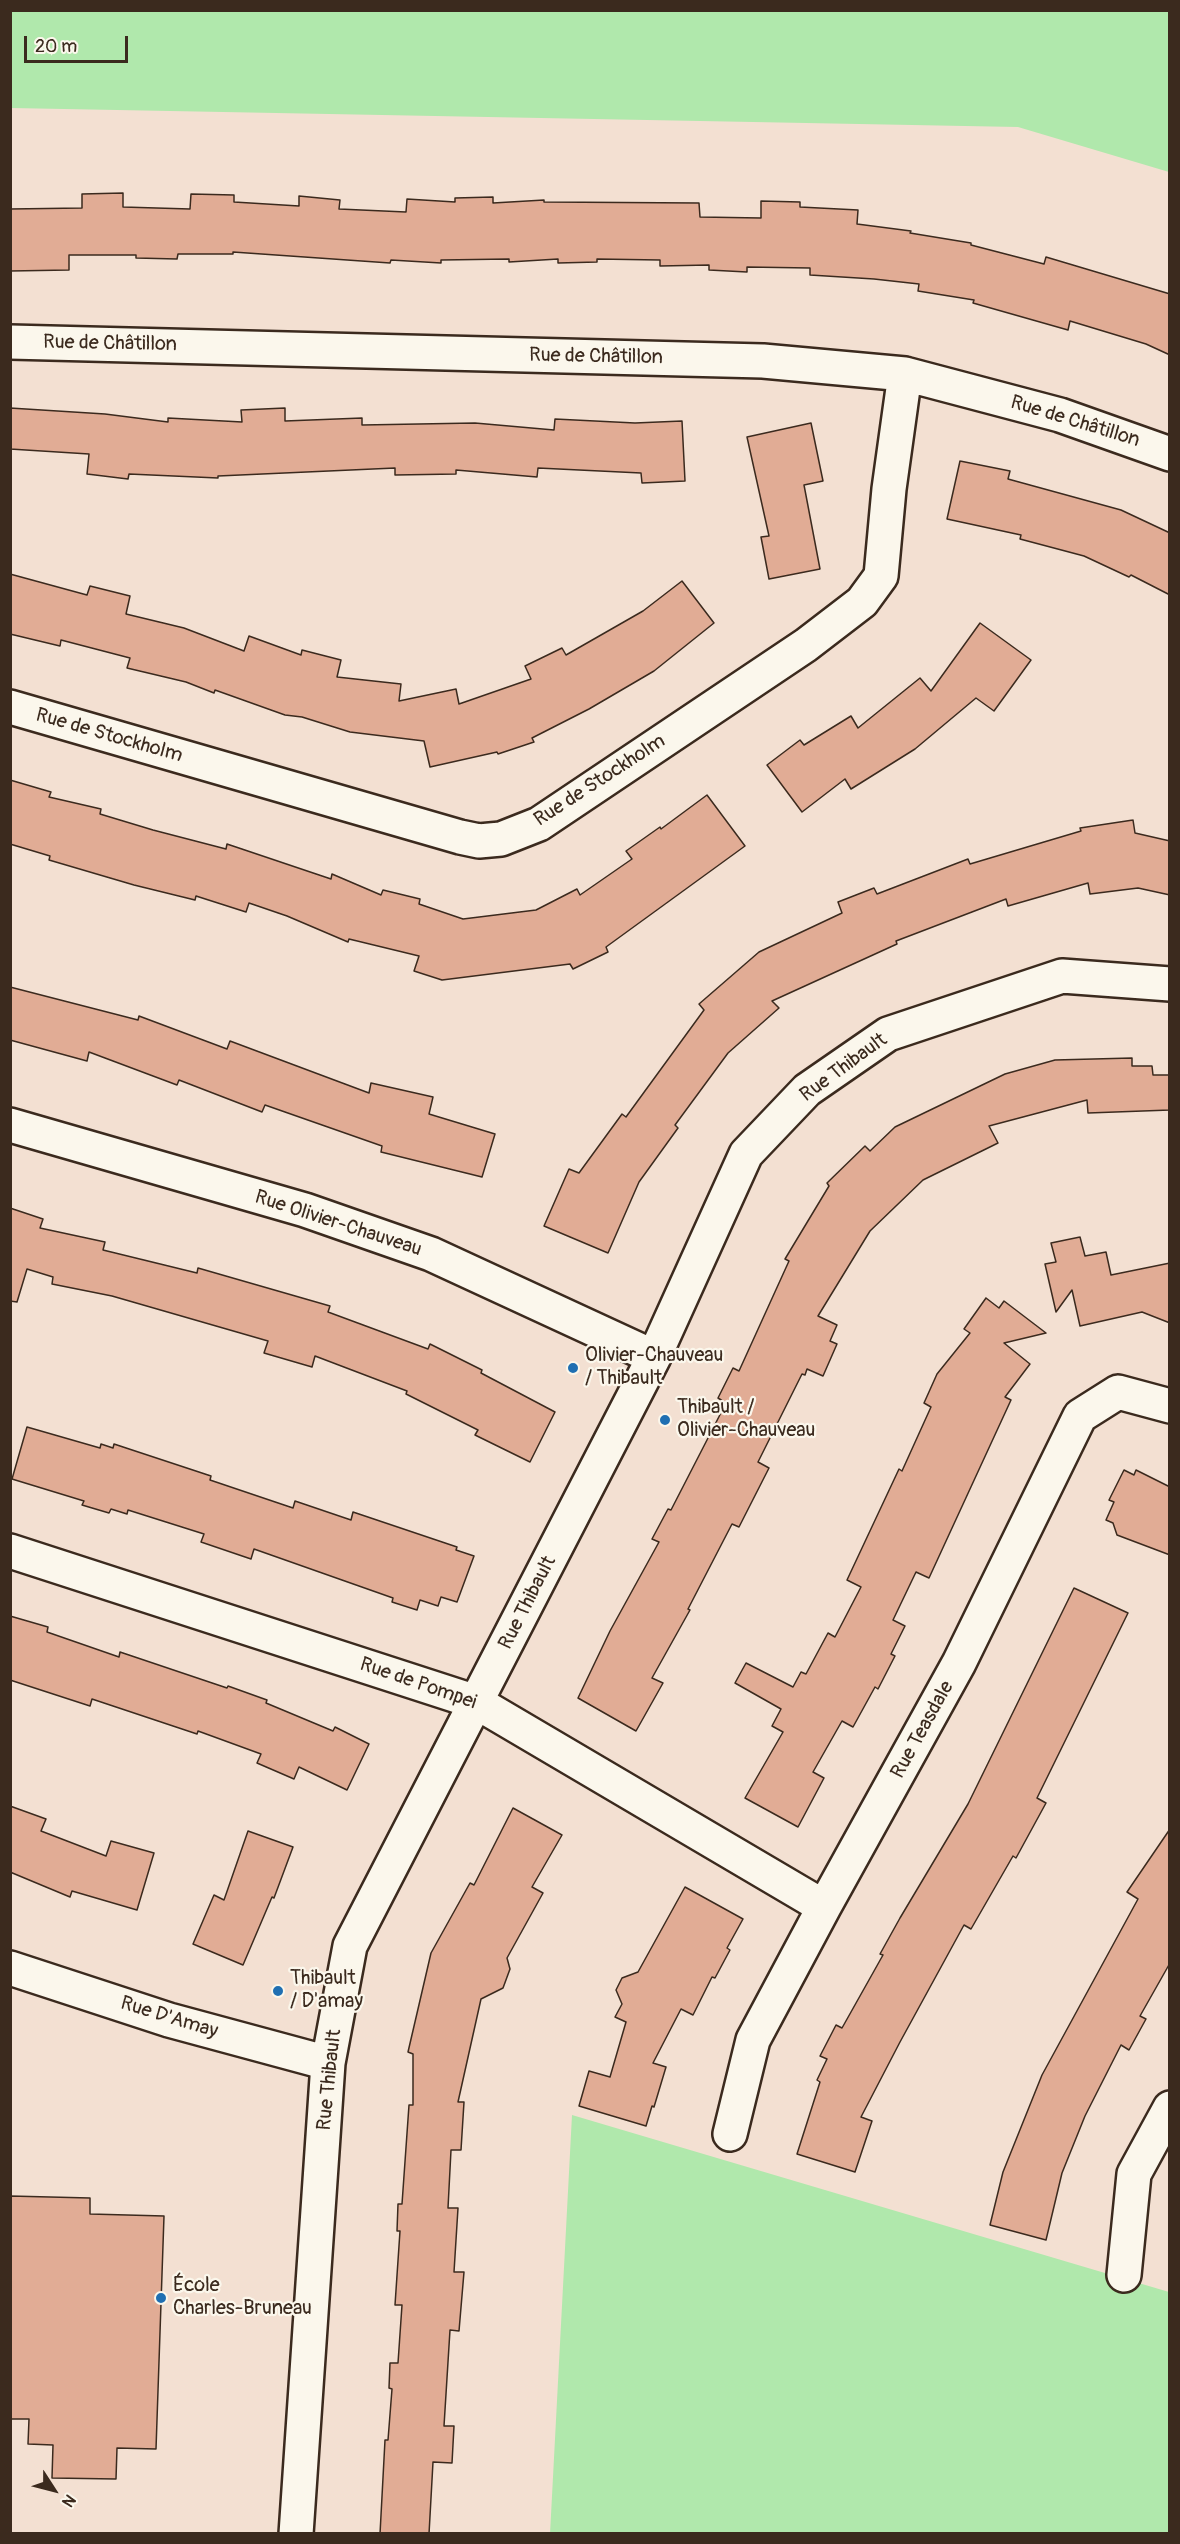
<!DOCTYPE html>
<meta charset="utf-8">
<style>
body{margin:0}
#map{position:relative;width:1180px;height:2544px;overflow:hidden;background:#f3e0d2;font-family:Pangolin,sans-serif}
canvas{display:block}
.frame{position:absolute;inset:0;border:12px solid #3b2a1e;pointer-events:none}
.north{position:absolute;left:24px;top:2460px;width:60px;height:60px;-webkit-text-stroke:4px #fbf7ec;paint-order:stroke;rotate:126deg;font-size:16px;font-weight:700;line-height:24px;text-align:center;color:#3b2a1e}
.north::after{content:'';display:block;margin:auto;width:21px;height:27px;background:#3b2a1e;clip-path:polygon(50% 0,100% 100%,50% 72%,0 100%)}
.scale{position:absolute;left:24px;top:36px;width:104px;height:27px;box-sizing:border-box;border:3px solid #3b2a1e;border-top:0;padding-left:8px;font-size:18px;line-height:21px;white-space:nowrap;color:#3b2a1e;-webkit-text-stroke:4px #fbf7ec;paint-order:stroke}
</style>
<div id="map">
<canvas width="1180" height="2544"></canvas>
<div class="frame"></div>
<div class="north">N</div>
<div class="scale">20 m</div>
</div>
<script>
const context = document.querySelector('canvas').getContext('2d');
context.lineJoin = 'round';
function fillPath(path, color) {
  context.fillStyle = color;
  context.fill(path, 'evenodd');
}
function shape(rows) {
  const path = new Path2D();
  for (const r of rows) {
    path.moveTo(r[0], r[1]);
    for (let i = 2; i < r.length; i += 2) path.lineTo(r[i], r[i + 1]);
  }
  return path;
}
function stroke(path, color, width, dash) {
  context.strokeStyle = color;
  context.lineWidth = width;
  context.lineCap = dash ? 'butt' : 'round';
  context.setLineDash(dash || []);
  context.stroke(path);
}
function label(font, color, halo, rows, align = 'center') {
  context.font = font + ' Pangolin,sans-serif';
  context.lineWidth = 4.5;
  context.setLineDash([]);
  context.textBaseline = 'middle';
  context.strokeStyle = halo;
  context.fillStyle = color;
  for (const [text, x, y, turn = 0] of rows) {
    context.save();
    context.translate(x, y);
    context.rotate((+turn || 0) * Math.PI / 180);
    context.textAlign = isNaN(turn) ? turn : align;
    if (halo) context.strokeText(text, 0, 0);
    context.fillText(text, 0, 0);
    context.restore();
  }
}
const green = shape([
 [11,10,1169,11,1169,172,1018,127,11,108],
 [572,2115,1169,2292,1169,2533,550,2534]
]);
const building = shape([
 [123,193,123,207,190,209,191,194,234,195,234,202,299,206,299,196,340,200,339,209,406,212,407,199,455,202,455,198,493,197,493,203,544,200,544,202,699,203,700,217,761,218,761,201,800,202,800,207,858,210,857,224,911,231,910,233,971,243,971,245,1044,264,1046,257,1170,294,1170,355,1146,344,1070,321,1068,330,973,303,974,300,918,291,919,284,874,279,810,275,810,268,747,267,747,272,709,270,709,265,660,266,660,260,597,259,597,262,558,263,558,259,509,262,509,259,441,260,441,263,391,260,390,263,233,252,233,254,178,254,177,259,136,258,136,255,69,255,69,270,10,271,10,209,82,208,82,194,123,193],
 [10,408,105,414,168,422,168,418,242,422,241,410,285,408,285,421,362,418,362,425,475,423,554,430,555,419,635,423,682,421,685,481,642,483,641,473,538,468,537,477,456,470,456,474,395,475,395,468,218,476,218,478,129,474,128,479,87,474,89,454,10,449,10,408],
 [811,423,823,481,804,485,820,569,769,579,761,537,769,536,747,437,811,423],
 [960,461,1010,471,1008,479,1121,510,1170,533,1170,595,1131,575,1129,577,1084,556,1020,539,1021,535,947,519,960,461],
 [10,574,87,595,90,586,130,596,126,614,184,628,244,651,249,636,301,655,302,650,341,660,337,677,401,684,399,701,456,689,459,704,531,679,525,666,562,648,566,655,643,611,682,581,714,623,654,671,589,709,532,738,534,742,498,754,497,752,430,767,424,741,350,732,302,717,285,715,215,690,214,693,186,682,127,668,130,658,61,640,60,646,10,634,10,574],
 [980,623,1031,660,994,711,976,698,915,749,851,789,845,779,802,812,767,765,800,740,804,745,851,716,858,728,920,678,931,691,980,623],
 [10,780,51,792,49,797,101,809,100,814,153,830,226,849,227,844,331,879,332,874,381,895,383,890,420,899,419,904,463,919,536,910,577,889,580,895,632,859,626,851,660,827,661,829,707,795,745,846,606,947,608,952,573,969,570,964,442,980,414,971,419,956,349,939,348,942,287,916,249,903,246,912,196,896,195,900,134,885,49,860,50,856,10,844,10,780],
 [1133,820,1135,833,1170,841,1170,895,1138,888,1090,894,1088,883,1008,906,1006,899,896,941,897,944,772,1001,779,1008,728,1053,675,1125,678,1128,639,1182,608,1253,544,1226,569,1169,579,1173,622,1114,626,1117,704,1010,699,1004,759,952,842,913,838,902,874,888,877,894,968,859,970,864,1081,831,1080,828,1133,820],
 [10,987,138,1020,139,1016,227,1049,230,1041,369,1093,371,1083,433,1097,429,1114,495,1134,482,1177,381,1152,382,1146,265,1105,262,1112,179,1080,177,1085,89,1052,87,1061,10,1040,10,987],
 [1132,1058,1132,1066,1152,1066,1153,1075,1170,1075,1170,1110,1088,1113,1087,1100,989,1126,998,1143,923,1180,870,1231,818,1316,837,1325,830,1341,837,1344,823,1376,807,1369,805,1375,802,1374,758,1462,769,1468,739,1527,732,1524,688,1609,690,1610,652,1678,663,1683,636,1731,578,1698,610,1631,659,1542,652,1539,668,1509,671,1510,726,1403,718,1398,733,1368,739,1371,789,1261,785,1259,829,1186,827,1183,865,1146,870,1151,895,1127,1005,1074,1055,1060,1132,1058],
 [10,1208,43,1219,40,1228,105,1242,103,1250,197,1273,198,1268,330,1306,328,1312,428,1349,430,1344,482,1370,481,1373,555,1412,530,1462,475,1435,478,1430,406,1394,407,1391,315,1356,312,1367,264,1353,268,1341,112,1296,52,1284,53,1277,27,1269,17,1302,10,1301,10,1208],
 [1080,1237,1085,1256,1106,1252,1111,1275,1170,1263,1170,1323,1142,1312,1080,1326,1072,1290,1056,1312,1045,1264,1056,1262,1051,1243,1080,1237],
 [986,1298,999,1308,1004,1301,1046,1333,1004,1343,1030,1364,1005,1397,1011,1400,929,1578,916,1572,893,1620,905,1626,891,1654,895,1656,878,1689,875,1687,853,1727,842,1721,813,1772,824,1778,798,1827,745,1798,783,1732,772,1726,781,1709,735,1683,746,1663,793,1687,801,1672,806,1674,828,1633,835,1637,861,1587,847,1580,899,1469,902,1471,931,1407,924,1403,937,1374,970,1333,964,1329,986,1298],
 [27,1427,100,1448,101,1444,113,1448,114,1444,211,1476,210,1480,293,1508,295,1501,351,1520,353,1512,457,1547,456,1550,474,1556,457,1602,441,1597,438,1606,420,1600,417,1610,392,1602,393,1598,254,1549,251,1559,201,1542,204,1534,128,1510,127,1514,111,1509,109,1513,82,1505,84,1501,12,1479,27,1427],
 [1124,1470,1134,1475,1136,1470,1170,1487,1170,1555,1117,1535,1113,1523,1106,1520,1114,1502,1109,1500,1124,1470],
 [1074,1588,1128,1613,1037,1798,1046,1803,1016,1858,1013,1856,971,1929,964,1925,900,2042,861,2117,872,2121,855,2172,797,2154,820,2082,817,2080,827,2059,820,2056,836,2025,842,2028,883,1955,880,1954,900,1918,968,1804,1074,1588],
 [10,1616,48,1627,47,1632,119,1657,120,1652,227,1688,228,1686,267,1700,266,1703,333,1731,335,1727,369,1744,347,1790,299,1767,294,1779,257,1763,261,1754,198,1731,197,1734,92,1699,90,1706,10,1680,10,1616],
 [10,1806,46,1819,41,1831,106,1856,111,1841,154,1853,137,1910,72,1891,70,1897,10,1872,10,1806],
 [513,1808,562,1835,532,1887,543,1893,507,1958,510,1969,503,1988,481,1999,458,2102,464,2102,461,2150,451,2150,448,2208,458,2208,454,2272,464,2272,459,2331,450,2330,444,2426,454,2426,452,2463,433,2462,429,2534,380,2534,385,2440,388,2440,392,2389,389,2388,390,2363,398,2363,402,2305,395,2305,400,2231,397,2231,398,2204,402,2204,409,2105,413,2105,413,2054,408,2052,431,1953,470,1883,474,1885,513,1808],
 [1170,1829,1170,1963,1140,2016,1146,2019,1129,2050,1121,2045,1085,2116,1062,2173,1046,2240,990,2225,1003,2172,1042,2075,1138,1899,1127,1892,1170,1829],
 [248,1831,293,1847,274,1898,272,1897,243,1965,193,1944,214,1895,224,1900,248,1831],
 [685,1887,743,1919,727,1948,730,1950,715,1978,712,1977,693,2015,681,2009,653,2063,666,2067,654,2107,652,2106,646,2126,579,2106,589,2071,610,2077,626,2022,615,2017,622,2004,616,1990,622,1978,638,1972,685,1887],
 [10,2196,90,2198,90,2214,164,2216,156,2449,117,2448,116,2479,52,2478,53,2445,28,2444,29,2419,10,2419,10,2196]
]);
const minor = shape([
 [10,342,763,361,905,374,1060,415,1170,454],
 [10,707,460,837,479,841,501,839,539,824,806,645,862,602,881,576,889,489,905,374],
 [10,1125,305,1210,431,1254,654,1357],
 [10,1551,476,1702,824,1907],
 [10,1968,169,2020,328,2063],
 [730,2134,753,2040,824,1907,959,1663,1080,1416,1118,1392,1170,1406],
 [1124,2275,1134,2174,1170,2108],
 [296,2534,328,2063,350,1946,654,1357,746,1154,807,1090,888,1034,1062,976,1170,984]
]);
const markers = [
 [573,1368,6,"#1f6fb2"],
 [665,1420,6,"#1f6fb2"],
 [278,1991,6,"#1f6fb2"],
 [161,2298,6,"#1f6fb2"]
];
const streetNames = [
 ["Rue de Châtillon",110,344,1],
 ["Rue de Châtillon",596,357,1],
 ["Rue de Châtillon",1075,422,17],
 ["Rue de Stockholm",109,736,16],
 ["Rue de Stockholm",600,781,-33],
 ["Rue Thibault",844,1068,-36],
 ["Rue Olivier-Chauveau",338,1224,18],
 ["Rue Thibault",528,1603,-63],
 ["Rue de Pompei",418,1684,19],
 ["Rue Teasdale",923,1730,-61],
 ["Rue D'Amay",169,2018,17],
 ["Rue Thibault",330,2080,-84]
];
const poiNames = [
 ["Olivier-Chauveau",585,1356],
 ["/ Thibault",585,1379],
 ["Thibault /",677,1408],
 ["Olivier-Chauveau",677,1431],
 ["Thibault",290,1979],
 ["/ D'amay",290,2002],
 ["École",173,2286],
 ["Charles-Bruneau",173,2309]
];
fillPath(green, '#b0e8ac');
fillPath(building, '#e1ac95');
stroke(building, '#3b2a1e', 1.5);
stroke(minor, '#3b2a1e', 38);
stroke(minor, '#fbf7ec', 33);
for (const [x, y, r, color] of markers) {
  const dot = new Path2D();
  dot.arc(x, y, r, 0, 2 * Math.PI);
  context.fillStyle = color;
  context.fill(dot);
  stroke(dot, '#fbf7ec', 2);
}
label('20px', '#3b2a1e', '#fbf7ec', streetNames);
label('20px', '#3b2a1e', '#fbf7ec', poiNames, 'left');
</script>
